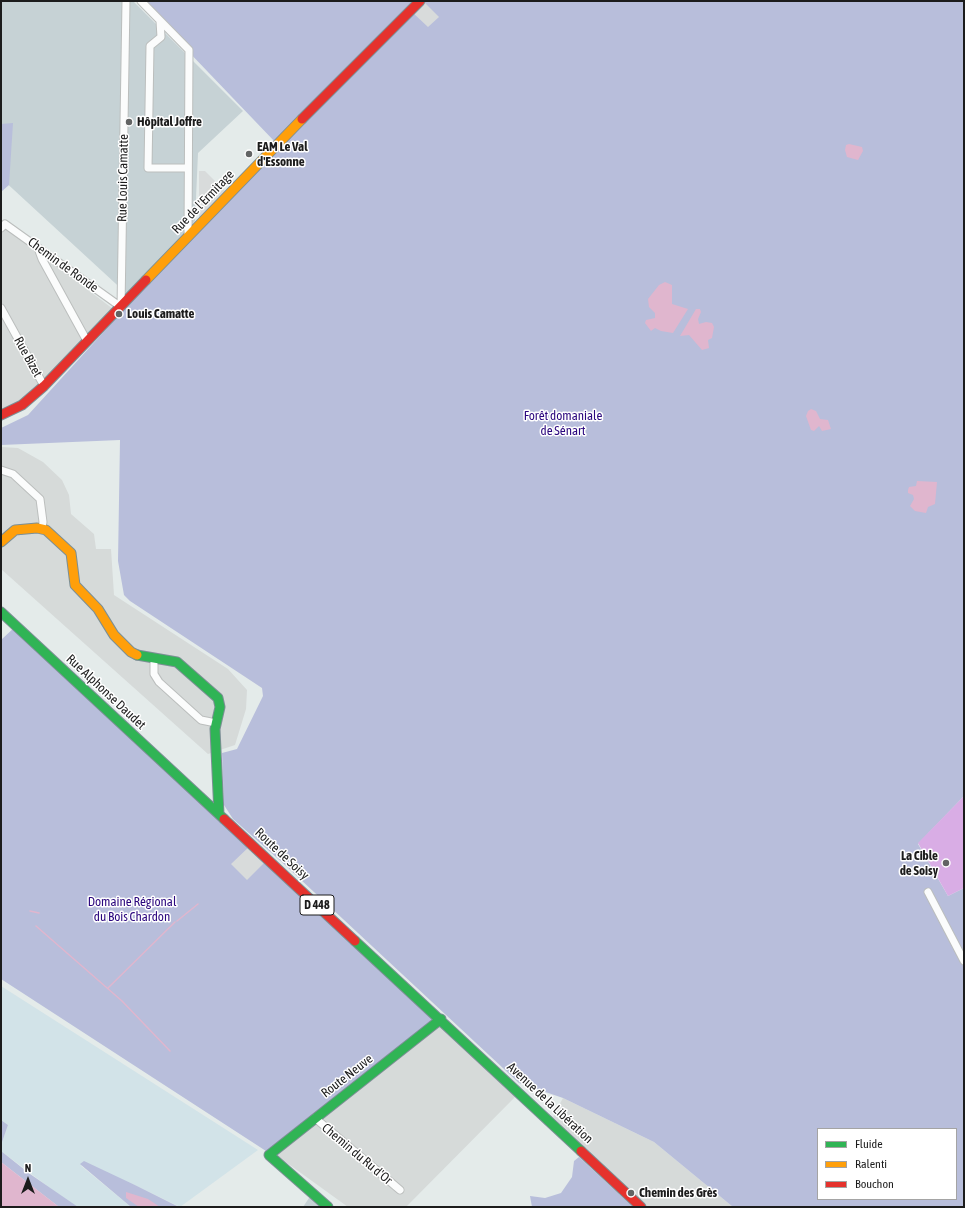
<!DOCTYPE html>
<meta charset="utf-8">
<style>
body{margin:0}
#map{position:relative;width:965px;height:1208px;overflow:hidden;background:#e4ebea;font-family:"Asap Condensed",sans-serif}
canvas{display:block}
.frame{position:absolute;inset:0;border:2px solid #1c1c1c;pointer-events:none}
.legend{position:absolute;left:817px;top:1128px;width:140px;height:72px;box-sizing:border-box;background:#fff;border:1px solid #a4a4a4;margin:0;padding:5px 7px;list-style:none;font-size:12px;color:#1c1c1c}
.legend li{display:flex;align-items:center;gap:8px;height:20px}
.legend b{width:20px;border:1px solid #a4a4a4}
.north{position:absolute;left:8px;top:1160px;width:40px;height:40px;-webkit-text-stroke:3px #fff;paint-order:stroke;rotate:0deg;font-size:11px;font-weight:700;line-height:16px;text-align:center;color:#1c1c1c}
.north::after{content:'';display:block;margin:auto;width:14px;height:18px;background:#1c1c1c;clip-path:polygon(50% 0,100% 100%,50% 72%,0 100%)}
</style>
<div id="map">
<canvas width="965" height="1208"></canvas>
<div class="frame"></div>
<ul class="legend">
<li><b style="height:5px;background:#30b455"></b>Fluide</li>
<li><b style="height:5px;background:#ff9f0a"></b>Ralenti</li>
<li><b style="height:5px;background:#e5322d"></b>Bouchon</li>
</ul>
<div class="north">N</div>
</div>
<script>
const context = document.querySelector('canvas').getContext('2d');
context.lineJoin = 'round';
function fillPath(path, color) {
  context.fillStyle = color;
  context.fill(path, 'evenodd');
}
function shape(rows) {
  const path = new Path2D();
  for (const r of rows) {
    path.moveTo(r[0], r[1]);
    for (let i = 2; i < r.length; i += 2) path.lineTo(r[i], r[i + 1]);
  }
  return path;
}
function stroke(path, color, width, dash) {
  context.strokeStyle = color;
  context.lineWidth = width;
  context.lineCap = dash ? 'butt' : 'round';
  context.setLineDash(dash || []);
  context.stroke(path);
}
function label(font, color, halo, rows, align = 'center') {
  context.font = font + ' "Asap Condensed",sans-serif';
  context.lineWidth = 3;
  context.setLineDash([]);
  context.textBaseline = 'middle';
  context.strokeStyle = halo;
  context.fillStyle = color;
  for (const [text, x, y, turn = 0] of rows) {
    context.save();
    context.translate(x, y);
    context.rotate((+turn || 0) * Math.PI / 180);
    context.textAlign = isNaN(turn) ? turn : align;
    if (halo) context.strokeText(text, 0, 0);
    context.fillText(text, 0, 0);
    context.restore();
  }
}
const residential = shape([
 [1,226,28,244,113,309,46,379,20,401,1,412],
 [1,447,18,448,43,462,62,480,69,495,71,514,94,534,96,549,111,549,114,595,228,669,247,690,246,709,235,745,208,754,1,569],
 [436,1025,442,1025,516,1096,406,1207,348,1207,276,1155],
 [563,1098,654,1142,733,1207,647,1207,553,1117]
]);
const construction = shape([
 [1,1,133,1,243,111,198,153,195,221,128,295,1,178],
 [311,1195,326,1207,303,1207]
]);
const farmland = shape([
 [1,986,258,1150,180,1207,137,1186,80,1165,131,1207,75,1207,1,1151,1,1145,8,1125,1,1120]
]);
const forest = shape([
 [140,1,964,1,964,796,918,844,948,896,964,888,964,1207,733,1207,654,1142,563,1098,519,1083,285,865,233,819,224,805,222,753,237,749,263,696,262,688,130,601,124,595,118,561,120,440,1,445,1,428,28,415,276,143],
 [818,1129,956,1129,956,1199,818,1199],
 [13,123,9,185,1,192,1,124],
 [16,626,441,1019,266,1151,1,979,1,640],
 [1,1120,8,1125,1,1145],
 [1,1151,30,1174,78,1207,59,1207,1,1162],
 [579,1157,633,1207,532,1207,530,1196,545,1198,561,1193,572,1177,574,1161],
 [84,1161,137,1186,179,1207,131,1207,80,1164]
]);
const pitch = shape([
 [964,796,964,888,948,896,918,843]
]);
const parking = shape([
 [423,1,439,17,428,27,412,12],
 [199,171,205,171,225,191,199,218],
 [252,844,268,859,247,880,231,864]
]);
const water = shape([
 [849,144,862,147,863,151,858,160,847,157,845,150,846,145],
 [665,282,672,285,672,304,688,309,673,333,661,331,655,328,651,331,645,323,646,320,655,318,655,313,649,307,648,299,659,285],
 [696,309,700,309,701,312,698,319,699,324,706,322,712,323,714,327,712,338,708,340,709,348,702,350,689,335,680,336],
 [811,409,816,411,820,419,828,420,831,429,822,431,819,426,814,431,811,430,806,416,808,411],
 [917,481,937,482,935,504,928,507,926,513,915,511,910,506,914,499,913,495,908,493,908,490,909,487,916,486],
 [1,1162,45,1196,59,1207,1,1207],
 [126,1192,148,1199,160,1207,139,1207,126,1198]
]);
const stream = shape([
 [30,911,39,913],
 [177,921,198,904],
 [36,926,122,1001,170,1051],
 [108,988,175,922]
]);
const street = shape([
 [141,1,189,50,188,237],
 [160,21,161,37,150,46,148,168,188,168],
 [1,228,5,224,121,307],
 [38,248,42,259,87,341],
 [121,307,126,1],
 [1,308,44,386],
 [1,470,13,474,40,499,43,522,42,528],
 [154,659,154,674,159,682,201,720,216,723],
 [928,892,964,961],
 [315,1118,400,1190]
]);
const fast = shape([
 [1,612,224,819],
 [137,655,177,662,218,698,220,707,215,729,219,814],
 [355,941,581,1151],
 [328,1207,269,1155,441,1019]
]);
const slow = shape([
 [146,280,302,119],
 [1,542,15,530,37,528,46,530,71,553,75,585,98,609,114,635,131,652,137,655]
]);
const jam = shape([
 [302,119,420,1],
 [1,415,22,405,44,386,146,280],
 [224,819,355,941],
 [581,1151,641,1207]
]);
const markers = [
 [129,122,4,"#626464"],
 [249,154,4,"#626464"],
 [119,314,4,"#626464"],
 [946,863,4,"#626464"],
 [631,1193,4,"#626464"]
];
const shields = [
 [317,905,34]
];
const shieldNames = [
 ["D 448",317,905]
];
const poiNames = [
 ["Hôpital Joffre",137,122],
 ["EAM Le Val",257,147],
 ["d'Essonne",257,162],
 ["Louis Camatte",127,314],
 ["La Cible",938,856,"right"],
 ["de Soisy",938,871,"right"],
 ["Chemin des Grès",639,1193]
];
const streetNames = [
 ["Rue Louis Camatte",123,178,-89],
 ["Rue de l'Ermitage",203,202,-46],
 ["Chemin de Ronde",63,265,36],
 ["Rue Bizet",28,357,61],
 ["Rue Alphonse Daudet",106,692,43],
 ["Route de Soisy",282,854,43],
 ["Route Neuve",347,1076,-38],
 ["Avenue de la Libération",550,1103,43],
 ["Chemin du Ru d'Or",357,1154,40]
];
const parkNames = [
 ["Forêt domaniale",563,416],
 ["de Sénart",563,431],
 ["Domaine Régional",132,902],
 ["du Bois Chardon",132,917]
];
fillPath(residential, '#d6dad9');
fillPath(construction, '#c6d2d5');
fillPath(farmland, '#d2e3e8');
fillPath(forest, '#b8bedb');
fillPath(pitch, '#d9ade5');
fillPath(parking, '#d8dbdb');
fillPath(water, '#e0b6ce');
stroke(stream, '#e0b6ce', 1.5);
stroke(street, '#bbbebd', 9);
stroke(fast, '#7c8f95', 11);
stroke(slow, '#7c8f95', 11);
stroke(jam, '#7c8f95', 11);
stroke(street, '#fbfcfc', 7);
stroke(fast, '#30b455', 9);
stroke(slow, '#ff9f0a', 9);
stroke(jam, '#e5322d', 9);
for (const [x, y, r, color] of markers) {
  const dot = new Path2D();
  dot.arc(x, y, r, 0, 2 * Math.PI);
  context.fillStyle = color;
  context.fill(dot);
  stroke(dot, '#fff', 1.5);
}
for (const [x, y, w] of shields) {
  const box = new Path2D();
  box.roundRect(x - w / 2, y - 10, w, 20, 3);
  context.fillStyle = '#fff';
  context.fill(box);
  stroke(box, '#1c1c1c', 1);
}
label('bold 12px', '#1c1c1c', null, shieldNames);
label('bold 13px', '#1c1c1c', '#fff', poiNames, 'left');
label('13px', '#1c1c1c', '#fff', streetNames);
label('13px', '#2b077e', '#fff', parkNames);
</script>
